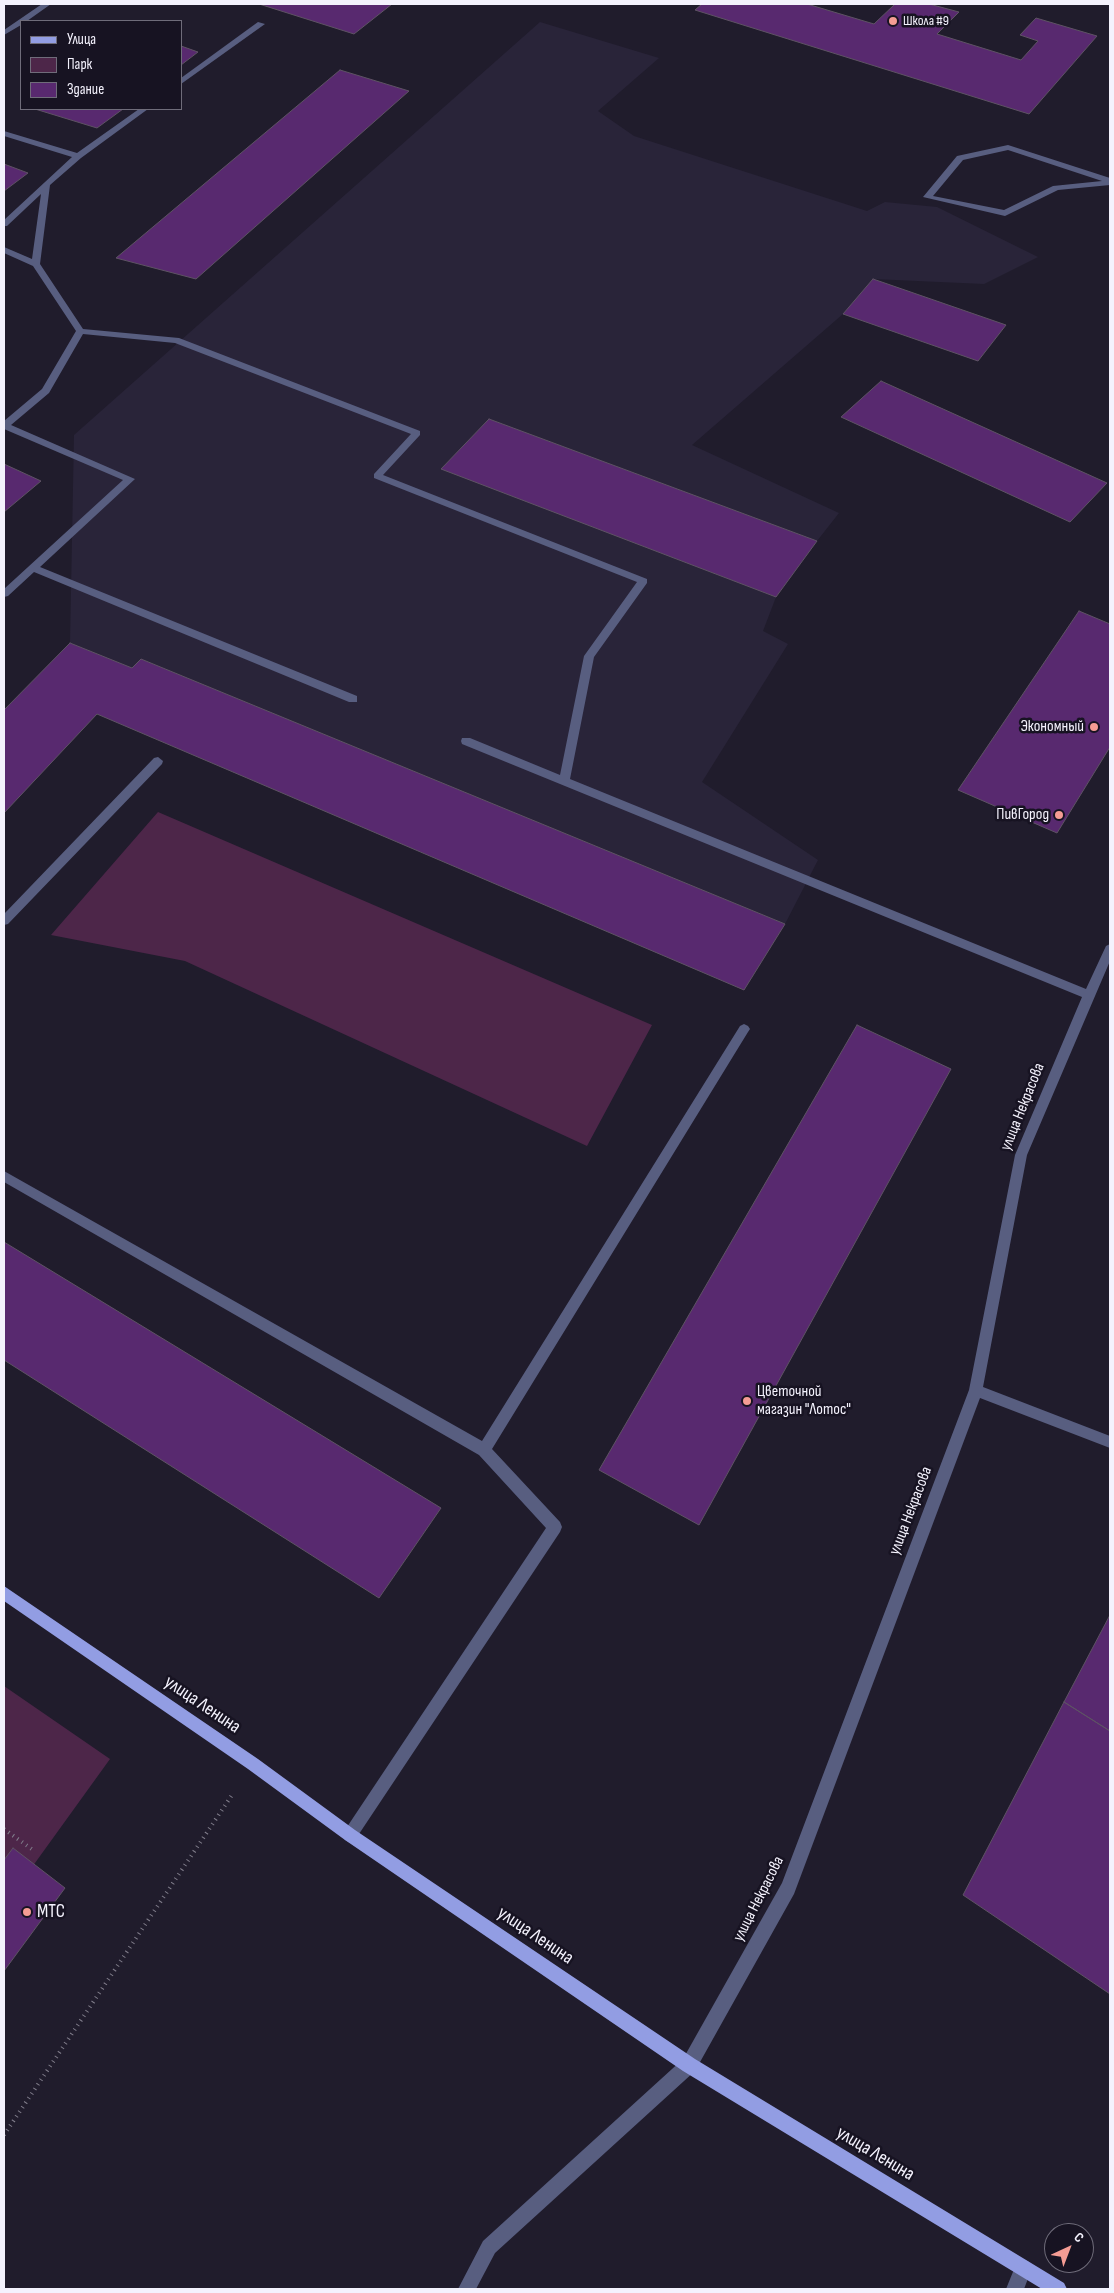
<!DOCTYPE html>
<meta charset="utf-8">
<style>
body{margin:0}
#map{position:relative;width:1114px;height:2293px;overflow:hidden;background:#201c2c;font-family:"Sofia Sans Condensed",sans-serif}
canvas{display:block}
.frame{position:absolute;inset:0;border:5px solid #f4f2fd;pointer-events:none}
.legend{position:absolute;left:20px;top:20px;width:162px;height:90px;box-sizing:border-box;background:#171322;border:1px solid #6f6c7a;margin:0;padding:6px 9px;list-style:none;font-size:15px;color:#f4f2fd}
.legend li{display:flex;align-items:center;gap:10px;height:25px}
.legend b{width:25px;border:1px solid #6f6c7a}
.north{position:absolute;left:1044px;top:2223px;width:50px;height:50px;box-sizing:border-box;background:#171322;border:1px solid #6f6c7a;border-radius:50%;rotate:43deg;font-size:14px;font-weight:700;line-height:20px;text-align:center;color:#f4f2fd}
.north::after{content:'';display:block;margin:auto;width:18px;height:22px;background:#f59c94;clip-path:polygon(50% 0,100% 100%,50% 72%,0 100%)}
</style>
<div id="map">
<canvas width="1114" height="2293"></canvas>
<div class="frame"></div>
<ul class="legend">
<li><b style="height:6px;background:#929de3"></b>Улица</li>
<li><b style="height:14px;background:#4d2649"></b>Парк</li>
<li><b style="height:14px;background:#58296f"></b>Здание</li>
</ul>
<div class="north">С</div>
</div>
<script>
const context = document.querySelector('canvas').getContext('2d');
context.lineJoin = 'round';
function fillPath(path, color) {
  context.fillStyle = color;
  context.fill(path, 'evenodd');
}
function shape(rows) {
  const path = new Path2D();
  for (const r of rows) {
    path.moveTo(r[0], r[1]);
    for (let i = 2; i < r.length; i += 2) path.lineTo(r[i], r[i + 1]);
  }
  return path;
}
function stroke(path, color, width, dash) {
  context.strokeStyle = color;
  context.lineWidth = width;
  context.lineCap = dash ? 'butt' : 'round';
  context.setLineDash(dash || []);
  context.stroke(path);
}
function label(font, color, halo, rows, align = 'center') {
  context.font = font + ' "Sofia Sans Condensed",sans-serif';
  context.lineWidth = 5;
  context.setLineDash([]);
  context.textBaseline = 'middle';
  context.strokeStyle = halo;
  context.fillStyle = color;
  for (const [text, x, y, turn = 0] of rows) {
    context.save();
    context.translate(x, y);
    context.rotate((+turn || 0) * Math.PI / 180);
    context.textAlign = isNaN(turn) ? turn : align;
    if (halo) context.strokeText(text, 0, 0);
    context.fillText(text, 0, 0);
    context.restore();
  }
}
const built = shape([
 [540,22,659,58,598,111,634,136,867,211,885,202,937,207,1038,257,984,284,873,279,843,314,692,445,839,513,817,541,489,419,442,468,776,597,763,631,788,644,702,782,818,860,785,924,141,659,132,668,70,643,74,435]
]);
const green = shape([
 [158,812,652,1025,587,1146,185,961,51,935],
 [4,1686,110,1759,4,1906]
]);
const building = shape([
 [259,4,392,4,354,34,259,4],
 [702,4,807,4,874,24,895,4,929,4,959,12,937,34,1021,60,1038,41,1020,35,1036,18,1097,36,1029,114,695,10,702,4],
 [181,46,198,52,181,65,181,46],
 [340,70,409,91,196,279,116,258,340,70],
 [35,109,123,109,97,128,35,109],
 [4,164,28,173,4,191,4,164],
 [873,279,1006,325,978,361,843,314,873,279],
 [881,381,1107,483,1070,522,841,417,881,381],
 [489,419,817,541,776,597,441,469,489,419],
 [4,464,41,481,4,512,4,464],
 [1079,611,1110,624,1110,747,1057,833,958,790,1079,611],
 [70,643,132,668,141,659,785,924,744,990,97,714,4,813,4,710,70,643],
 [857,1025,951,1069,699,1525,599,1470,857,1025],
 [4,1242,441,1508,379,1598,4,1360,4,1242],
 [1110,1615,1110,1731,1064,1702,1110,1615],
 [1064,1702,1110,1731,1110,1994,963,1895,1064,1702],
 [13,1848,65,1888,4,1971,4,1860,13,1848]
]);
const path = shape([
 [4,1829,33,1850],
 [4,2135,232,1795]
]);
const minor = shape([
 [42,4,51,4,27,21,21,21,21,25,4,35,4,30,42,4],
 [258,22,265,24,181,84,181,78,258,22],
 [139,109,148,109,81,158,50,185,40,264,83,329,179,338,420,431,420,435,383,475,647,579,647,583,594,657,570,779,1086,989,1106,946,1110,944,1110,961,1027,1155,983,1387,1110,1436,1110,1448,980,1398,794,1894,695,2071,495,2253,476,2289,458,2289,483,2241,683,2059,782,1883,969,1390,1015,1155,1082,997,462,744,461,741,462,738,470,738,560,775,584,656,637,582,374,478,374,474,411,434,175,343,83,334,49,393,11,425,135,479,40,567,357,696,357,702,349,702,34,572,8,596,4,597,4,589,123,480,4,429,4,421,42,389,76,331,33,266,4,253,4,247,32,259,41,194,7,226,4,226,4,220,72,157,4,136,4,131,77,153,139,109],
 [1008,145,1110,178,1110,185,1058,190,1005,216,923,197,957,156,1008,145],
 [1008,150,1102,181,1053,186,1004,210,933,196,963,160,1008,150],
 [158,757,163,761,162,764,8,924,4,925,4,914,154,758,158,757],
 [744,1024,748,1026,750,1029,748,1032,492,1449,560,1522,562,1527,560,1532,355,1840,350,1843,345,1840,342,1835,345,1830,546,1528,479,1455,4,1182,4,1171,482,1441,740,1026,744,1024],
 [1023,2259,1029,2262,1032,2268,1024,2289,1006,2289,1017,2262,1023,2259]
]);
const major = shape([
 [4,1586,258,1759,355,1830,695,2059,1064,2283,1067,2289,1042,2289,683,2071,345,1840,248,1769,4,1601,4,1586]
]);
const markers = [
 [893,21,5,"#f59c94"],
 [1094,727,5,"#f59c94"],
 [1059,815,5,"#f59c94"],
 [747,1401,5,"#f59c94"],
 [27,1912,5,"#f59c94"]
];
const farPoinames = [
 ["Школа #9",903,21]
];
const poiNames = [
 ["Экономный",1084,727],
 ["ПивГород",1049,815],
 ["Цветочной",757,1392,"left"],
 ["магазин \"Лотос\"",757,1410,"left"]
];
const streetNames = [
 ["улица Некрасова",1023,1107,-68],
 ["улица Некрасова",911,1511,-69],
 ["улица Некрасова",759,1899,-63]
];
const nearStreetnames = [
 ["улица Ленина",202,1705,34],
 ["улица Ленина",535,1936,34],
 ["улица Ленина",875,2154,31]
];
const nearPoinames = [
 ["МТС",37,1912]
];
fillPath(built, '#292439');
fillPath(green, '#4d2649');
fillPath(building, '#58296f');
stroke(building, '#5e5364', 1);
stroke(path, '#807d8b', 4, [1, 4.5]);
fillPath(minor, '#585e80');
fillPath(major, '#929de3');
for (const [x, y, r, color] of markers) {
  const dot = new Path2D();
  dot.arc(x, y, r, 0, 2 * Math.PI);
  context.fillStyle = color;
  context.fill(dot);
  stroke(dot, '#171322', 2);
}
label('14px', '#f4f2fd', '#171322', farPoinames, 'left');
label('16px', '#f4f2fd', '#171322', poiNames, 'right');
label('16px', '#f4f2fd', '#171322', streetNames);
label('19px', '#f4f2fd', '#171322', nearStreetnames);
label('19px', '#f4f2fd', '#171322', nearPoinames, 'left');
</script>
